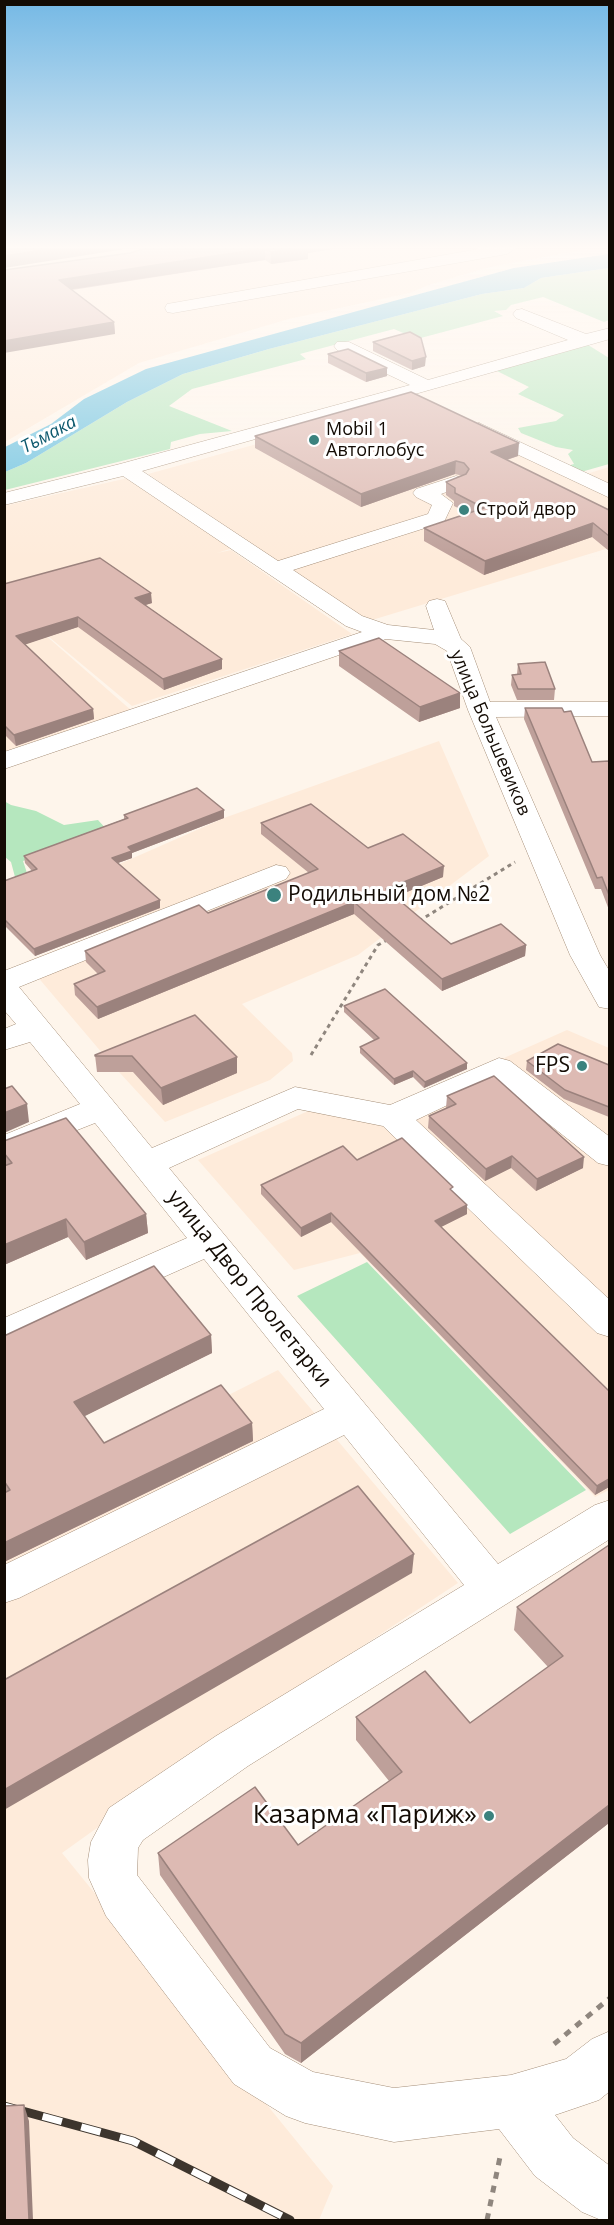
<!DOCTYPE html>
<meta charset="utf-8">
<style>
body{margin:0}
#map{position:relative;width:614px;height:2225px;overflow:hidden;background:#fef5eb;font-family:"Open Sans",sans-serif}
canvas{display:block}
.frame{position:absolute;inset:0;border:6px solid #130b04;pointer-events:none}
</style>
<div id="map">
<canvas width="614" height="2225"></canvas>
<div class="frame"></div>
</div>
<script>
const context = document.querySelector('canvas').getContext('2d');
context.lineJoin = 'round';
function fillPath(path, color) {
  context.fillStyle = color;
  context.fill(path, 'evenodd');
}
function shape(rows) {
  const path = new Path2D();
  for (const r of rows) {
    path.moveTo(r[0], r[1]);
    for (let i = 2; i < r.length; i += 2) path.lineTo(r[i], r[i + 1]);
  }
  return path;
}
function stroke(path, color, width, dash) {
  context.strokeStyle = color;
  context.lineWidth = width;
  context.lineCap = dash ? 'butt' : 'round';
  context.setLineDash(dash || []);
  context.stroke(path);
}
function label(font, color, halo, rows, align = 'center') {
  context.font = font + ' "Open Sans",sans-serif';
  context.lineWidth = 6;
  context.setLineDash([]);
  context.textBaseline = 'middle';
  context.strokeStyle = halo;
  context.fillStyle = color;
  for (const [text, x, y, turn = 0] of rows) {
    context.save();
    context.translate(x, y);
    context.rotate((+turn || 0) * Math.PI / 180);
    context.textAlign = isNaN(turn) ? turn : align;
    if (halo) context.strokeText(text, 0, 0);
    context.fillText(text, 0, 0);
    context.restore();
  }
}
const built = shape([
 [5,249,588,249,490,267,429,285,410,293,289,319,139,363,5,442],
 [416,400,573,478,609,467,609,548,372,620,349,610,148,474],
 [128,478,233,548,217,553,231,550,352,634,132,706,19,612,132,711,5,751,4,506],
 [439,741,489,856,358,955,242,1004,292,1053,293,1061,270,1080,165,1122,108,1060,25,962,103,932,130,914,90,877,224,818],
 [567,1030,609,1048,609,1490,595,1497,360,1253,294,1270,198,1160,342,1096,389,1109],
 [278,1370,458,1583,217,1742,62,1853,333,2186,319,2220,5,2220,5,1508]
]);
const green = shape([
 [609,268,609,320,604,322,543,297,511,305,506,310,494,311,503,316,417,339,394,329,300,354,306,359,192,389,169,406,232,431,200,434,171,442,170,449,5,490,5,472,26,463,127,402,183,374,269,349,482,294,524,288,541,278],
 [585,343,609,358,609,464,581,472,563,467,574,464,568,454,573,450,556,447,521,433,518,428,556,421,564,415,518,394,529,387,495,370],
 [4,801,11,805,36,811,64,825,98,820,109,832,23,861,27,873,15,877,11,862,5,857],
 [367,1262,586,1490,510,1534,297,1296]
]);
const water = shape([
 [609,254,609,268,541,278,524,288,482,294,269,349,183,374,127,402,26,463,5,472,5,447,51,424,84,399,146,369,514,268]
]);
const pathFar1 = shape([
 [419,921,515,862],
 [311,1055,378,945,387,940]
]);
const path = shape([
 [554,2044,610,1998],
 [487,2220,500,2157]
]);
const minor = shape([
 [479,249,515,249,507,254,173,313,167,312,165,308,167,304,173,303,479,249],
 [522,309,586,334,610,328,610,339,142,471,278,561,428,514,432,505,416,497,413,493,416,489,456,476,463,478,466,482,463,486,441,494,453,503,444,522,293,570,362,616,388,625,434,630,426,606,429,601,437,599,445,601,461,639,470,647,490,702,610,702,610,716,496,717,600,955,610,972,610,1009,599,1007,570,955,468,710,447,651,435,644,386,639,4,769,4,752,362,632,346,626,123,476,4,505,4,493,120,464,410,385,337,350,334,346,337,342,349,342,428,380,568,340,516,318,513,314,516,310,522,309],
 [479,423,610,484,610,498,472,433,469,429,472,425,479,423],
 [276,865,286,867,290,873,286,879,19,987,152,1148,295,1087,390,1105,499,1058,510,1061,610,1137,610,1166,598,1163,496,1082,416,1120,610,1300,610,1337,597,1333,383,1126,298,1109,169,1168,498,1564,595,1505,610,1500,610,1539,248,1766,143,1840,138,1848,137,1875,270,2048,313,2072,394,2088,511,2075,566,2059,592,2039,610,2031,610,2091,599,2100,555,2115,573,2138,610,2166,610,2220,601,2220,582,2212,535,2176,499,2129,394,2142,305,2123,286,2116,234,2084,106,1916,89,1878,88,1860,91,1842,109,1808,216,1736,464,1585,344,1435,19,1598,4,1603,4,1565,324,1409,204,1259,4,1348,4,1318,187,1238,95,1123,4,1159,4,1135,80,1104,30,1042,4,1050,4,1029,16,1024,4,1010,4,971,276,865]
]);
const rail = shape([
 [4,2106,133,2141,290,2220]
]);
const wall = shape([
 [143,249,333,249,308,253,308,259,271,264,265,260,72,290,114,322,115,334,4,270,130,253],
 [373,342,425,366,412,370,373,351],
 [328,354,387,376,366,382,328,363],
 [255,436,518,456,507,460,609,510,609,551,592,537,484,575,424,541,424,528,468,513,454,506,454,501,446,495,446,482,463,476,455,474,361,507,255,448],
 [4,584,152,603,145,605,222,659,222,669,164,690,78,627,25,644,93,709,94,719,16,746,4,734],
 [339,651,460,693,460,708,419,722,339,666],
 [518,664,555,689,554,700,517,700,511,685,512,675,517,674],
 [525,708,564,712,592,762,609,761,609,910,601,889,595,889,524,719],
 [224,810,224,818,132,853,132,858,118,863,160,900,160,908,35,956,4,925,4,881,32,871,25,863,24,856,124,819,124,815],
 [261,823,368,848,443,877,395,897,451,944,526,945,525,956,442,991,354,914,98,1019,75,995,74,984,98,974,86,962,85,951,208,913,309,873,261,834],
 [344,1006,467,1069,424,1088,413,1077,394,1085,360,1053,360,1047,374,1040,344,1012],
 [95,1055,237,1057,237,1073,163,1105,133,1072,97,1072],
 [527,1061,609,1065,609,1117,564,1099,526,1070],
 [447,1096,583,1168,536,1191,511,1168,485,1181,428,1128,429,1116,446,1108],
 [4,1141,146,1214,148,1233,86,1260,68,1237,4,1265],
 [357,1160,453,1192,467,1205,467,1214,441,1227,609,1391,609,1487,595,1495,331,1222,301,1237,261,1194,261,1185],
 [211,1335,212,1353,84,1416,104,1443,252,1423,253,1441,4,1562,4,1336],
 [609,1545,609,1823,301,2063,285,2054,160,1875,158,1853,298,1845,389,1781,356,1740,356,1717,470,1723,548,1667,514,1630,517,1607]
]);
const shadedWall = shape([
 [49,249,125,249,4,268,4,256],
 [259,249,265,249,265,260,60,291,59,280],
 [293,249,333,249,308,253,308,259,271,264,271,252],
 [114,322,115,334,4,353,4,341],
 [426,357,425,366,412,370,412,361],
 [387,368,387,376,366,382,366,373],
 [519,443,518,456,490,465,491,452],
 [456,461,455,474,361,507,361,494],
 [593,523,592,537,484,575,485,561],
 [151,593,152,603,136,608,135,598],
 [78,617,78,627,18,647,16,636],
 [222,659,222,669,164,690,163,679],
 [460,693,460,708,419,722,420,707],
 [93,709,94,719,16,746,14,735],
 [224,810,224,818,132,853,132,858,112,865,112,858,128,847],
 [444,866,443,877,385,901,386,889],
 [160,900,160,908,35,956,34,949],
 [354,902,354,914,98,1019,97,1007],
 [526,945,525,956,442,991,442,979],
 [237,1057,237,1073,163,1105,161,1088],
 [467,1063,467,1069,424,1088,425,1082],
 [413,1071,413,1077,394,1085,394,1079],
 [27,1104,29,1122,4,1133,4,1113],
 [512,1156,511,1168,485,1181,486,1169],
 [584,1157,583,1168,536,1191,537,1179],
 [467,1205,467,1214,435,1230,435,1221],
 [331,1213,331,1222,301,1237,301,1228],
 [146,1214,148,1233,86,1260,84,1242],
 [66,1219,68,1237,4,1265,4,1245],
 [211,1335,212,1353,77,1420,74,1402],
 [252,1423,253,1441,4,1562,4,1543],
 [609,1479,609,1487,595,1495,597,1486],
 [414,1554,412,1573,4,1810,4,1790],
 [609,1805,609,1823,301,2063,301,2043],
 [24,2105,29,2121,33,2220,29,2220]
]);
const building = shape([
 [4,249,49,249,4,256,4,249],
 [143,249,259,249,59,280,114,322,4,341,4,270,130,253,143,249],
 [266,249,293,249,271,252,266,249],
 [410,332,421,338,426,357,412,361,373,342,410,332],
 [348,349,387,368,366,373,328,354,348,349],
 [411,392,519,443,491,452,609,510,609,536,593,523,485,561,424,528,484,508,455,493,455,488,446,482,466,474,469,469,464,463,456,461,361,494,255,436,411,392],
 [100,558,151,593,135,598,222,659,163,679,78,617,16,636,93,709,14,735,4,725,4,584,100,558],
 [379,638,460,693,420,707,339,651,379,638],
 [545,662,555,689,518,689,512,675,521,674,518,664,545,662],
 [525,708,562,708,564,712,571,711,592,762,609,761,609,895,602,877,597,878,525,708],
 [197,788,224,810,128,847,132,851,112,858,160,900,34,949,4,919,4,881,37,869,24,856,128,818,124,815,197,788],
 [311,804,368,848,403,834,444,866,386,889,451,944,501,924,526,945,442,979,354,902,97,1007,74,984,105,971,85,951,199,905,208,913,318,869,261,823,311,804],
 [385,989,467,1063,425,1082,413,1071,394,1079,360,1047,379,1038,344,1006,385,989],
 [195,1015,237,1057,161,1088,132,1056,95,1056,95,1055,195,1015],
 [558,1044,609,1065,609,1107,565,1090,527,1061,558,1044],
 [494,1076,584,1157,537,1179,512,1156,486,1169,429,1116,456,1104,447,1096,494,1076],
 [12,1086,27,1104,4,1113,4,1089,12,1086],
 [66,1118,146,1214,84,1242,66,1219,4,1245,4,1166,12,1163,4,1153,4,1141,66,1118],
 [402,1138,453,1187,450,1189,467,1205,435,1221,609,1391,609,1479,597,1486,331,1213,301,1228,261,1185,343,1146,357,1160,402,1138],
 [154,1266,211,1335,74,1402,104,1443,221,1385,252,1423,4,1543,4,1493,10,1490,4,1481,4,1336,154,1266],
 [358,1486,414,1554,4,1790,4,1680,358,1486],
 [609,1545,609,1805,301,2043,285,2034,158,1853,255,1787,298,1845,402,1772,356,1717,425,1671,470,1723,563,1656,517,1607,609,1545],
 [24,2105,29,2220,4,2220,4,2106,24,2105]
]);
const markers = [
 [314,440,6,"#3b827e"],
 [464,510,6,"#3b827e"],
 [274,895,8,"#3b827e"],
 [582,1066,6,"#3b827e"],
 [489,1816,6,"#3b827e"]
];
const farPoinames = [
 ["Mobil 1",326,430],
 ["Автоглобус",326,451],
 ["Строй двор",476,510]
];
const farWaternames = [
 ["Тьмака",49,435,-28]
];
const farStreetnames = [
 ["улица Большевиков",490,733,67]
];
const poiNames = [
 ["Родильный дом №2",288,895],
 ["FPS",570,1066,"right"]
];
const streetNames = [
 ["улица Двор Пролетарки",249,1289,51]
];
const nearPoinames = [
 ["Казарма «Париж»",477,1816]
];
fillPath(built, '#feebda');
fillPath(green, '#b5e7be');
fillPath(water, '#68c1e0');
stroke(minor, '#a58e78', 1);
stroke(pathFar1, '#8f867e', 3, [4, 4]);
stroke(path, '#8f867e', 5, [7, 7]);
fillPath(minor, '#fff');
stroke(rail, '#3d352d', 9);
stroke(rail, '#fff', 7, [20]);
fillPath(wall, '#bea09a');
fillPath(shadedWall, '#9b827d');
fillPath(building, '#ddbab3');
stroke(building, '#9b827d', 1.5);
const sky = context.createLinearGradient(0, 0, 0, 561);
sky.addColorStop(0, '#75b9e5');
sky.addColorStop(0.44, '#fffaf6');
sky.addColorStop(1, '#fffaf600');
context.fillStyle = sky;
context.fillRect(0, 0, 614, 561);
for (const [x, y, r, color] of markers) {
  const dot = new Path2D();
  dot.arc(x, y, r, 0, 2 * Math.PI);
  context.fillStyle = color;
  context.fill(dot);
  stroke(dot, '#fff', 2);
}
label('18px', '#130b04', '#fff', farPoinames, 'left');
label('italic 18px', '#0d596e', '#fff', farWaternames);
label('18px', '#130b04', '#fff', farStreetnames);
label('21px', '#130b04', '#fff', poiNames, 'left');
label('21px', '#130b04', '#fff', streetNames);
label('26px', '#130b04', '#fff', nearPoinames, 'right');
</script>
